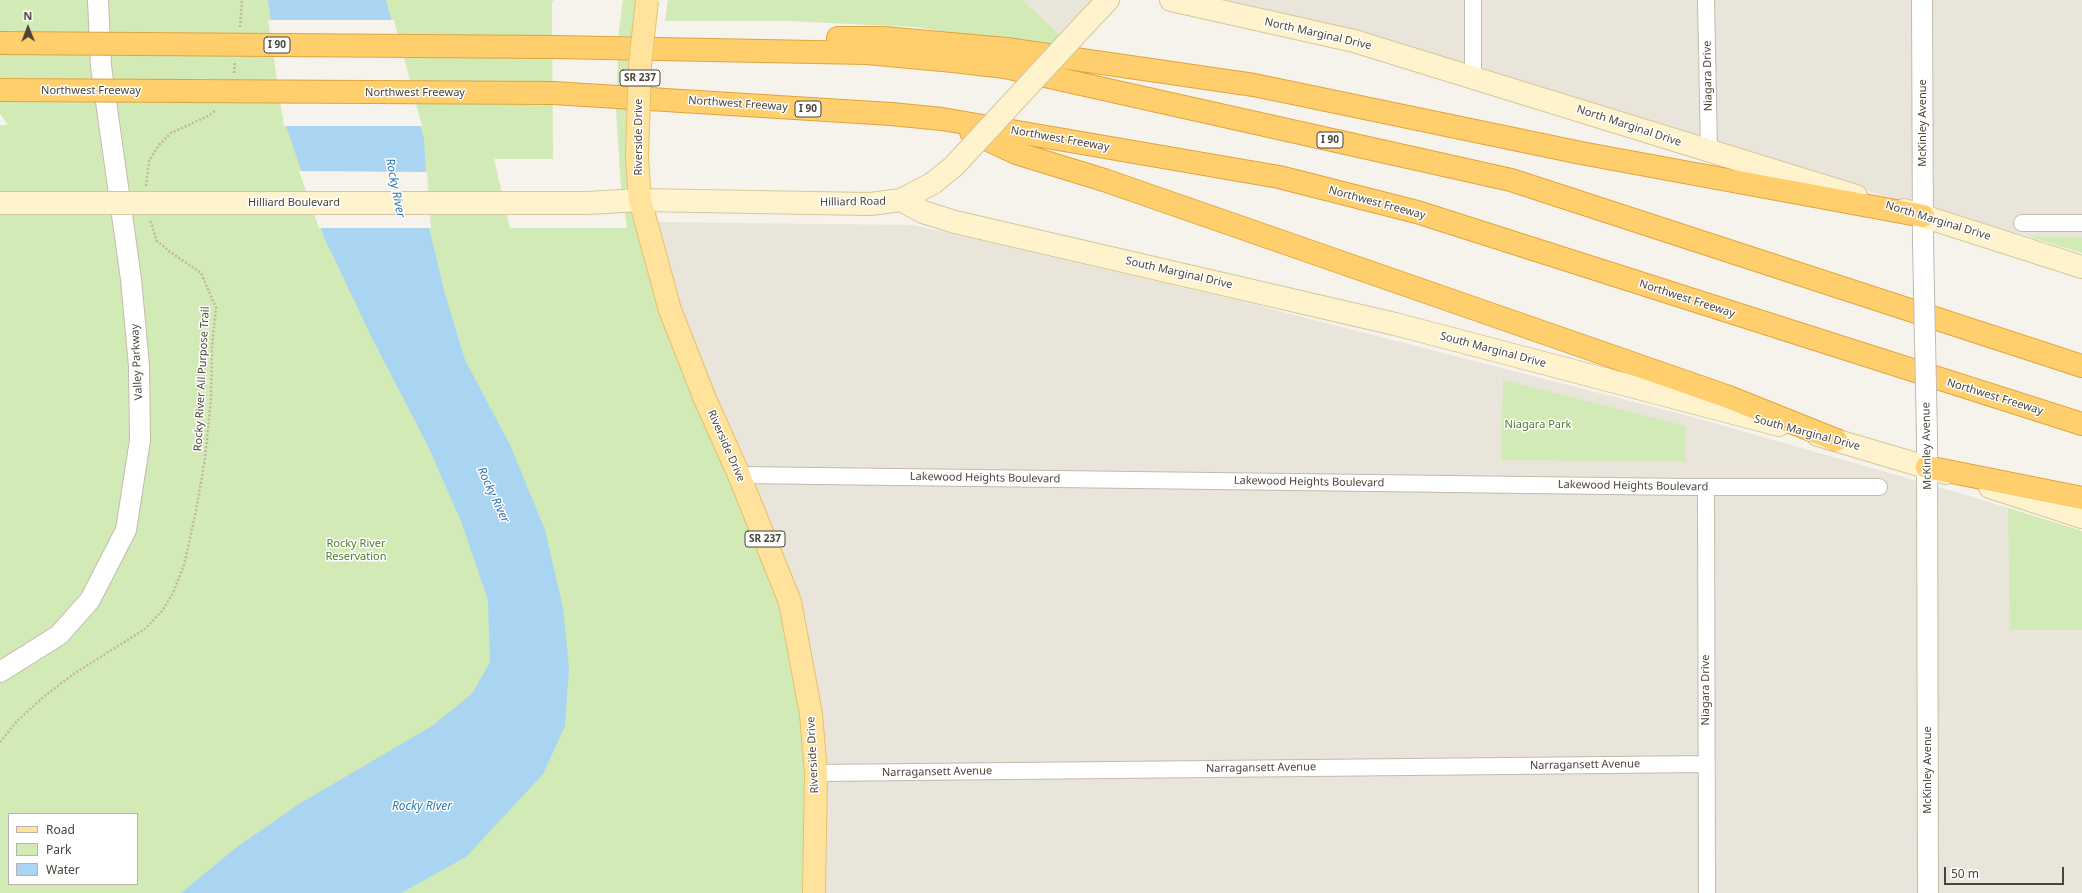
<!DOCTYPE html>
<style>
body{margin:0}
#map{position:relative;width:2082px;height:893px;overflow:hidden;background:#f6f3ec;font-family:"Noto Sans",sans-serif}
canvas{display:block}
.legend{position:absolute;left:8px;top:813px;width:130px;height:72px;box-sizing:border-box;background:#fff;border:1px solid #b7b4b0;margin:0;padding:5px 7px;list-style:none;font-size:12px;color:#4b4439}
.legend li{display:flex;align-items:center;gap:8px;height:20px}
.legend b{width:20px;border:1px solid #b7b4b0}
.north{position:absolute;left:8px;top:8px;width:40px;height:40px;-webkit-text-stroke:3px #fff;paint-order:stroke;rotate:359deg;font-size:11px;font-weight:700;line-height:16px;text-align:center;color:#4b4439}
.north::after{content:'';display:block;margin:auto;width:14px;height:18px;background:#4b4439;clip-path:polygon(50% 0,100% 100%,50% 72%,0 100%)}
.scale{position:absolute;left:1944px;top:867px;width:120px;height:18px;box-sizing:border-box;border:2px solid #4b4439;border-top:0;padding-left:5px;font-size:12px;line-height:14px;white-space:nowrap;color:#4b4439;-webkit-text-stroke:3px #fff;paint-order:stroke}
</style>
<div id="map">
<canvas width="2082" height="893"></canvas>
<ul class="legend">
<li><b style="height:5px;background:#ffe39c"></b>Road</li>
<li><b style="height:11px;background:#d2eab5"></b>Park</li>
<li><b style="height:11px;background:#a9d4f2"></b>Water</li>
</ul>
<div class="north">N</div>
<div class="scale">50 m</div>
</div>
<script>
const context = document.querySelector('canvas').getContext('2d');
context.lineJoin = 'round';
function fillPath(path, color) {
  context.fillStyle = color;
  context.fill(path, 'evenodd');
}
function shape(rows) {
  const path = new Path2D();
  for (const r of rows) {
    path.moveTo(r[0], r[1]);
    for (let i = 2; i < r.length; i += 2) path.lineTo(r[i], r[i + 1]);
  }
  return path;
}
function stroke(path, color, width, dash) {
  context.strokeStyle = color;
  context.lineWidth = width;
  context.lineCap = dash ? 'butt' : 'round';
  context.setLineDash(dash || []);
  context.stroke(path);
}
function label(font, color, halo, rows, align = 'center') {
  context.font = font + ' "Noto Sans",sans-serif';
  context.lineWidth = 3;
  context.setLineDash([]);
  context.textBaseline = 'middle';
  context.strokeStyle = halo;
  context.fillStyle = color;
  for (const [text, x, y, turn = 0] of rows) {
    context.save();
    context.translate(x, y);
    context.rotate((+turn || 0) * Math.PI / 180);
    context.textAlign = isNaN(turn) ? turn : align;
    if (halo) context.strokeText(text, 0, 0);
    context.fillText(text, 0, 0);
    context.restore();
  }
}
const residential = shape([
 [1023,0,1097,0,1061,36],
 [1196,0,2082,0,2082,237,2027,236,1894,199,1530,87],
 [648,222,914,225,1244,302,1693,417,1966,495,2082,531,2082,893,807,893]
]);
const green = shape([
 [0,0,554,0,552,2,553,159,494,159,510,228,627,228,621,188,616,110,619,31,623,0,648,0,643,29,650,235,796,602,812,854,807,893,0,893,0,125,8,125,0,114],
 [9,814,137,814,137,884,9,884],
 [668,0,1023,0,1061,36,1052,47,913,27,789,21,665,21],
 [2027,236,2082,237,2082,253],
 [1503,380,1686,426,1686,462,1501,460],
 [2008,508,2082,531,2082,630,2010,630]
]);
const water = shape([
 [268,0,386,0,424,139,429,228,445,294,465,360,511,447,545,530,563,608,569,667,565,726,543,774,466,857,401,893,181,893,237,847,299,804,432,726,472,694,490,662,488,600,461,521,427,444,372,338,324,237,300,167,286,126]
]);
const pier = shape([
 [268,20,394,20,422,126,284,126],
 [299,171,427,172,431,228,319,228]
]);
const path = shape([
 [240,27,242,0],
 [234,73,235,62],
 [146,186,149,161,159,145,171,133,208,116,216,110],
 [0,742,17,721,47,694,75,673,145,629,162,611,173,593,184,565,196,511,205,459,211,399,212,346,216,308,201,273,169,251,157,241,150,220]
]);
const minor = shape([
 [1473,0,1473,76],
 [1706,0,1709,151],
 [2022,223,2082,223],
 [739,475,1687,487,1879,487],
 [1706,487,1707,893],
 [816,773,1705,764]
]);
const tertiary = shape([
 [1922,0,1923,243],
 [1927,436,1928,893],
 [0,672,59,635,90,600,126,530,140,440,139,366,131,279,101,66,98,0]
]);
const secondary = shape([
 [1171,0,1354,41,1856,196],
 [1086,23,1108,0],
 [901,200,923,212,955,222,1395,324,1779,425],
 [588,203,640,200,870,204,901,200,933,183],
 [1904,210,2082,267],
 [1818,435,1946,473],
 [1990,487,2082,517]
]);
const primary = shape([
 [637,157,640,200,670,310,705,399,739,475,790,602,811,714,816,773,814,893]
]);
const motorway = shape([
 [838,38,884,38,1006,49,1254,85,1581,153,1923,216],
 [554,47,867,53,953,61,1005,67,1511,180,2082,366],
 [553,93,891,114,942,119,1279,177,1417,212,2082,424],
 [971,132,1016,153,1104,180,1726,396,1836,440],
 [1927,467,2082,498]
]);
const tertiaryBridge = shape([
 [1923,243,1927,436]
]);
const secondaryBridge = shape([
 [933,183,954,166,1086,23],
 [0,203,588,203]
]);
const primaryBridge = shape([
 [637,157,640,65,647,0]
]);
const motorwayBridge = shape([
 [0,43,554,47],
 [0,90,553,93]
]);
const shields = [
 [277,45,26],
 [640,78,40],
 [808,109,26],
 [1330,140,26],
 [765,539,40]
];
const shieldNames = [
 ["I 90",277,45],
 ["SR 237",640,78],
 ["I 90",808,109],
 ["I 90",1330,140],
 ["SR 237",765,539]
];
const streetNames = [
 ["North Marginal Drive",1318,34,13],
 ["Niagara Drive",1708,76,-91],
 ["Northwest Freeway",91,91],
 ["Northwest Freeway",415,93],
 ["Northwest Freeway",738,104,4],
 ["McKinley Avenue",1923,123,-90],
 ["North Marginal Drive",1629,126,18],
 ["Riverside Drive",639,137,-90],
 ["Northwest Freeway",1060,139,10],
 ["Hilliard Road",853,202,-1],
 ["Hilliard Boulevard",294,203],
 ["Northwest Freeway",1377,203,15],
 ["North Marginal Drive",1938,221,17],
 ["South Marginal Drive",1179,273,13],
 ["Northwest Freeway",1687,299,18],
 ["South Marginal Drive",1493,350,15],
 ["Valley Parkway",137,362,-93],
 ["Rocky River All Purpose Trail",202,379,-87],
 ["Northwest Freeway",1995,397,17],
 ["South Marginal Drive",1807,433,15],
 ["Riverside Drive",726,446,66],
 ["McKinley Avenue",1927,446,-91],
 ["Lakewood Heights Boulevard",985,478,1],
 ["Lakewood Heights Boulevard",1309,482,1],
 ["Lakewood Heights Boulevard",1633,486,1],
 ["Niagara Drive",1706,690,-90],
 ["Riverside Drive",813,755,-93],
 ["Narragansett Avenue",1585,765,-1],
 ["Narragansett Avenue",1261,768,-1],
 ["McKinley Avenue",1928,770,-90],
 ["Narragansett Avenue",937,772,-1]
];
const parkNames = [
 ["Niagara Park",1538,425],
 ["Rocky River",356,544],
 ["Reservation",356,557]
];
const waterNames = [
 ["Rocky River",395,188,79],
 ["Rocky River",493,495,65],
 ["Rocky River",422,807]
];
fillPath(residential, '#eae5da');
fillPath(green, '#d2eab5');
fillPath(water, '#a9d4f2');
fillPath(pier, '#f6f3ec');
stroke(minor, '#c2bbae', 18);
stroke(tertiary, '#c2bbae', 22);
stroke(secondary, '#d6c79b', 24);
stroke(primary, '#e6c16a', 24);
stroke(motorway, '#e0a43c', 24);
stroke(path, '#c4b79f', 2.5, [2, 2]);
stroke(minor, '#fff', 16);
stroke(tertiary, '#fff', 20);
stroke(secondary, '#fff3cd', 22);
stroke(primary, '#ffe39c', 22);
stroke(motorway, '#ffcf6e', 22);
stroke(tertiaryBridge, '#c2bbae', 22, []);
stroke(secondaryBridge, '#d6c79b', 24, []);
stroke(primaryBridge, '#e6c16a', 24, []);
stroke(motorwayBridge, '#e0a43c', 24, []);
stroke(tertiaryBridge, '#fff', 20);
stroke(secondaryBridge, '#fff3cd', 22);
stroke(primaryBridge, '#ffe39c', 22);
stroke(motorwayBridge, '#ffcf6e', 22);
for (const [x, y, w] of shields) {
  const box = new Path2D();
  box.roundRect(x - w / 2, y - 8, w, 16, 3);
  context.fillStyle = '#fff';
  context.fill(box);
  stroke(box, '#4b4439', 1);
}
label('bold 10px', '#4b4439', null, shieldNames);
label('11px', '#4b4439', '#fff', streetNames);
label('11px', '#4a7f2a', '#fff', parkNames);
label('italic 12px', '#2e7ab2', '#fff', waterNames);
</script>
